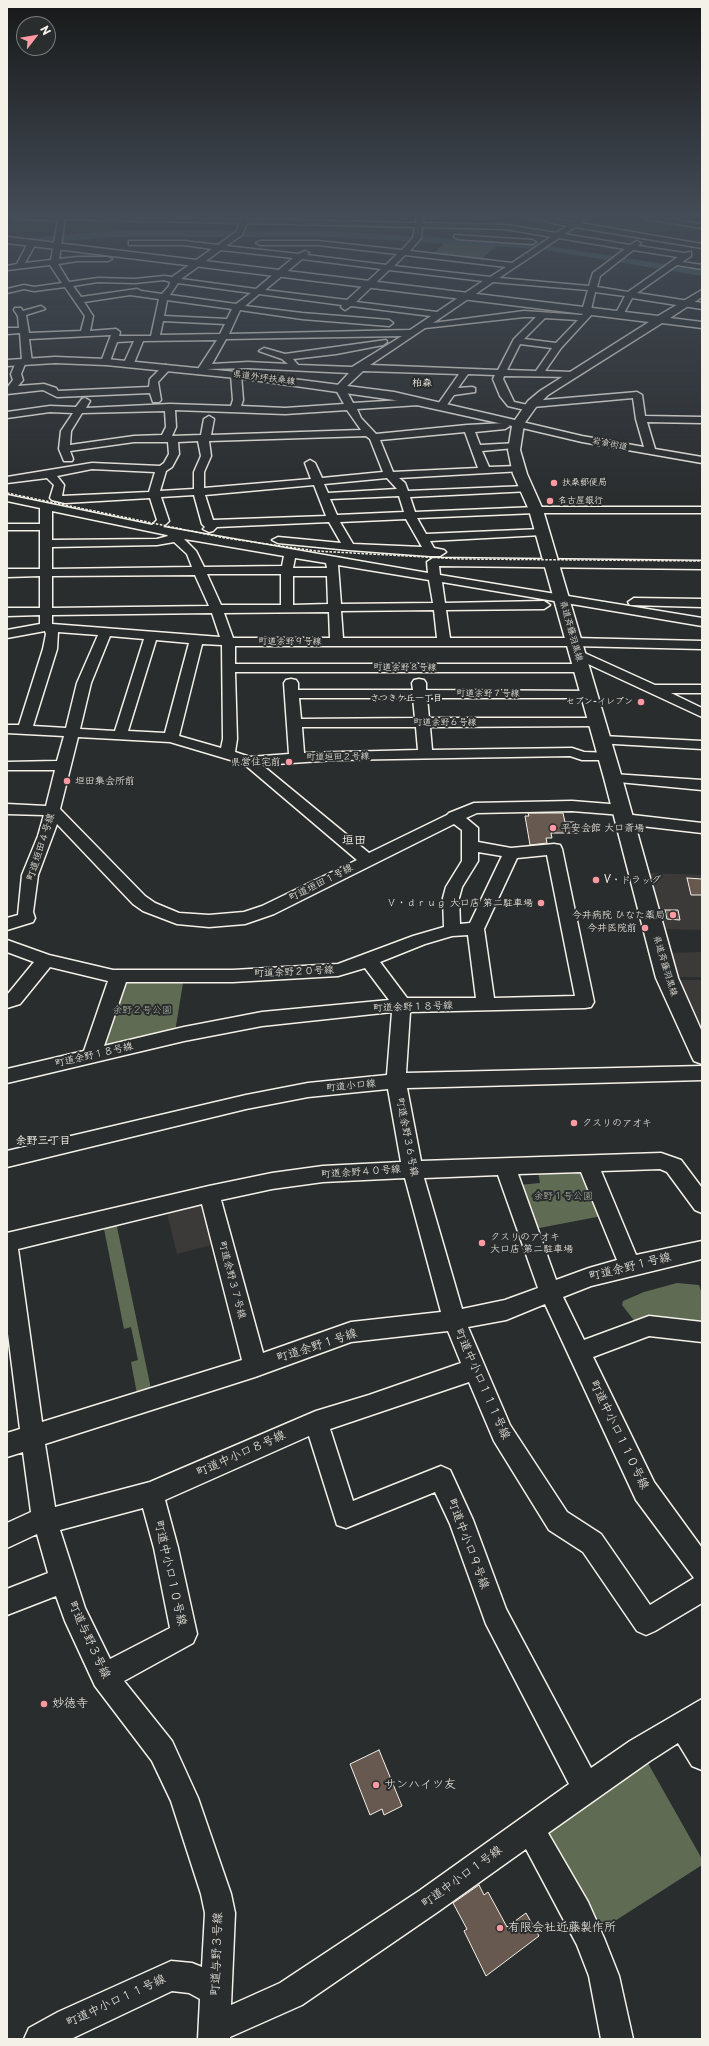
<!DOCTYPE html>
<meta charset="utf-8">
<style>
body{margin:0}
#map{position:relative;width:709px;height:2046px;overflow:hidden;background:#2a2d2e;font-family:"Playpen Sans",sans-serif}
canvas{display:block}
.frame{position:absolute;inset:0;border:8px solid #f4f1e8;pointer-events:none}
.north{position:absolute;left:16px;top:16px;width:40px;height:40px;box-sizing:border-box;background:#2a2d2e;border:1px solid #7b7b78;border-radius:50%;rotate:59deg;font-size:11px;font-weight:700;line-height:16px;text-align:center;color:#f4f1e8}
.north::after{content:'';display:block;margin:auto;width:14px;height:18px;background:#ff9aa2;clip-path:polygon(50% 0,100% 100%,50% 72%,0 100%)}
</style>
<div id="map">
<canvas width="709" height="2046"></canvas>
<div class="frame"></div>
<div class="north">N</div>
</div>
<script>
const context = document.querySelector('canvas').getContext('2d');
context.lineJoin = 'round';
function fillPath(path, color) {
  context.fillStyle = color;
  context.fill(path, 'evenodd');
}
function shape(rows) {
  const path = new Path2D();
  for (const r of rows) {
    path.moveTo(r[0], r[1]);
    for (let i = 2; i < r.length; i += 2) path.lineTo(r[i], r[i + 1]);
  }
  return path;
}
function stroke(path, color, width, dash) {
  context.strokeStyle = color;
  context.lineWidth = width;
  context.lineCap = dash ? 'butt' : 'round';
  context.setLineDash(dash || []);
  context.stroke(path);
}
function label(font, color, halo, rows, align = 'center') {
  context.font = font + ' "Playpen Sans","Klee One",sans-serif';
  context.lineWidth = 4;
  context.setLineDash([]);
  context.textBaseline = 'middle';
  context.strokeStyle = halo;
  context.fillStyle = color;
  for (const [text, x, y, turn = 0] of rows) {
    context.save();
    context.translate(x, y);
    context.rotate((+turn || 0) * Math.PI / 180);
    context.textAlign = isNaN(turn) ? turn : align;
    if (halo) context.strokeText(text, 0, 0);
    context.fillText(text, 0, 0);
    context.restore();
  }
}
const built = shape([
 [647,873,702,875,702,930,663,929],
 [702,952,702,977,678,977,670,953],
 [680,980,702,980,702,1030,695,1015],
 [204,1203,215,1244,177,1254,166,1209]
]);
const green = shape([
 [445,242,496,246,481,260,432,255],
 [127,982,183,983,175,1032,103,1048,100,1045,120,984],
 [578,1169,585,1173,602,1216,534,1229,519,1185,540,1183,538,1171],
 [123,1220,117,1227,151,1389,137,1394,131,1362,138,1360,131,1327,124,1329,104,1229,99,1226],
 [677,1283,699,1285,702,1294,702,1325,636,1323,622,1305,623,1301,644,1292],
 [645,1758,702,1859,702,1865,593,1935,538,1834]
]);
const river = shape([
 [116,231,330,231,535,244,539,246,543,245,702,270,702,276,539,249,330,237,116,237,7,245,7,239,116,231]
]);
const building = shape([
 [528,813,563,813,565,822,577,822,580,833,551,833,552,838,546,838,547,843,530,845,525,816,529,816,528,813],
 [687,878,702,879,702,895,691,895,687,878],
 [665,910,678,910,680,920,667,919,665,910],
 [379,1750,402,1806,384,1815,382,1809,370,1815,350,1764,379,1750],
 [479,1885,484,1895,488,1892,507,1927,526,1913,539,1936,486,1976,464,1931,467,1929,453,1903,479,1885]
]);
const minor = shape([
 [14,217,242,219,242,217,250,217,249,219,416,223,416,217,424,217,423,223,506,225,556,233,567,226,524,217,540,217,572,222,580,217,589,217,580,223,702,244,702,248,575,227,564,234,630,245,637,241,641,243,638,246,684,253,691,252,691,256,682,262,702,265,702,269,677,265,637,293,702,303,702,309,632,298,623,315,619,318,615,315,625,296,595,292,591,310,594,312,561,348,545,371,572,372,575,373,575,377,504,376,503,379,514,402,528,405,529,402,532,401,637,392,642,395,645,416,702,417,702,423,647,422,655,449,702,457,702,463,582,442,514,426,513,424,518,421,582,436,644,447,636,419,633,398,533,407,532,410,529,411,508,406,500,396,493,379,495,375,468,374,458,388,472,387,475,388,475,392,454,395,444,409,441,410,436,407,459,374,363,371,345,388,353,403,419,399,424,402,419,405,357,409,361,418,376,434,467,425,505,423,510,426,505,429,475,432,480,445,518,443,519,445,518,447,514,448,482,451,489,467,518,466,523,469,522,471,399,478,405,483,408,491,526,486,531,489,530,491,410,497,415,512,536,507,702,507,702,513,536,513,417,518,426,534,542,529,548,532,542,535,430,541,434,548,444,550,446,552,440,556,430,556,349,550,278,543,272,540,278,537,341,543,329,522,217,527,213,531,209,532,203,529,205,527,202,524,194,495,161,497,169,521,163,527,428,573,427,562,433,558,702,561,702,569,439,566,440,575,702,618,702,626,442,582,445,603,544,601,550,605,544,609,446,610,450,638,574,638,702,641,702,649,574,646,235,646,235,664,582,664,589,668,582,672,235,672,237,739,235,752,250,757,289,754,284,683,286,680,291,679,296,680,298,683,298,690,413,690,412,683,414,680,419,679,424,680,426,683,426,690,594,691,596,694,594,697,589,698,427,698,429,718,597,718,602,719,604,722,602,725,597,726,430,727,432,750,572,748,584,752,612,753,614,756,612,759,607,760,582,760,570,756,335,760,262,765,369,853,447,815,449,813,474,803,572,801,622,805,627,807,630,810,624,814,702,823,702,833,624,824,619,822,616,819,622,815,572,811,477,813,466,818,478,828,478,842,511,848,554,844,560,845,562,849,594,1002,591,1007,585,1008,410,1012,406,1073,702,1066,702,1080,407,1088,421,1161,661,1153,681,1160,702,1188,702,1213,695,1210,667,1172,660,1169,601,1171,636,1255,702,1241,702,1259,591,1286,563,1297,584,1340,649,1316,702,1322,702,1342,649,1336,593,1357,654,1482,702,1548,702,1603,655,1631,646,1635,637,1631,583,1552,549,1530,494,1441,469,1382,330,1429,353,1501,441,1466,450,1470,473,1520,506,1609,591,1768,630,1741,702,1699,702,1770,692,1766,678,1743,650,1761,548,1833,588,1902,604,1938,619,1976,633,2039,601,2039,589,1976,577,1945,526,1849,439,1911,302,2005,230,2037,230,2039,198,2039,200,1999,189,1993,172,1991,71,2039,24,2039,29,2028,58,2012,171,1961,192,1963,202,1967,205,1913,201,1894,171,1801,152,1761,95,1686,65,1621,56,1596,7,1615,7,1589,48,1573,37,1534,7,1548,7,1523,31,1512,23,1452,7,1457,7,1433,20,1429,7,1326,7,1233,209,1186,272,1173,323,1166,401,1162,388,1089,308,1097,246,1109,7,1167,7,1151,246,1095,308,1083,387,1075,392,1012,262,1026,184,1041,7,1083,7,1069,84,1051,108,981,50,967,20,1004,7,1008,7,995,34,962,7,952,7,940,49,955,113,970,233,970,338,964,413,936,444,927,443,898,446,887,462,861,462,830,454,824,274,914,245,924,209,927,177,924,143,911,133,904,57,824,38,875,33,912,35,918,33,922,7,930,7,918,18,915,22,875,38,836,44,815,7,814,7,804,46,806,55,770,7,770,7,762,57,761,64,736,7,733,7,725,19,725,43,649,46,634,45,631,7,638,7,630,40,624,40,615,7,616,7,608,40,608,40,576,7,577,7,569,40,569,40,530,7,530,7,524,40,524,40,508,7,501,7,495,152,525,157,520,150,498,65,503,52,500,50,498,54,485,47,478,7,483,7,477,92,463,160,466,164,463,169,454,168,442,134,442,70,451,73,459,72,461,64,461,59,449,61,431,73,413,50,412,7,418,7,412,50,406,76,407,82,399,85,398,90,401,86,408,170,404,231,406,233,400,231,375,236,372,241,375,243,400,241,406,285,408,344,404,335,388,349,373,248,368,208,369,204,374,198,374,196,372,217,340,143,341,134,363,129,366,124,363,134,341,117,342,109,364,103,364,101,362,111,335,29,339,32,362,30,364,25,364,21,374,23,380,18,386,44,384,56,388,58,391,149,387,150,379,163,366,166,365,171,368,158,382,161,400,159,402,153,402,150,393,57,397,43,390,7,394,7,388,13,380,11,374,16,362,22,360,20,333,7,334,7,328,19,328,18,316,14,310,15,308,21,308,23,311,41,306,45,309,26,315,29,333,81,331,85,316,65,287,34,291,24,289,7,293,7,289,24,285,34,287,62,283,50,265,7,270,7,266,17,264,28,243,32,241,36,243,25,263,51,260,58,220,18,219,14,217],
 [65,219,240,223,236,232,218,245,184,241,129,241,129,245,184,245,212,249,172,277,164,276,135,279,98,278,69,282,58,264,78,261,108,261,112,259,108,257,78,257,59,259,65,219],
 [247,223,415,227,413,238,402,250,318,241,260,241,256,243,260,245,318,245,397,254,386,265,307,255,309,253,305,251,298,254,226,246,242,235,247,223],
 [422,227,506,229,551,237,512,263,410,251,421,238,422,227],
 [559,238,625,249,593,273,589,286,499,278,559,238],
 [221,250,293,258,256,289,181,279,221,250],
 [633,250,678,257,628,292,597,287,600,276,633,250],
 [405,255,506,267,490,277,394,266,405,255],
 [302,259,381,269,347,300,265,290,302,259],
 [389,270,483,281,437,312,356,302,389,270],
 [164,280,170,282,169,286,162,294,141,291,137,289,81,297,73,286,98,282,135,283,164,280],
 [493,282,588,290,582,311,584,313,582,315,524,311,433,323,493,282],
 [178,283,251,293,236,304,170,295,178,283],
 [259,294,342,305,341,307,345,310,351,306,431,316,410,330,229,334,240,310,302,319,389,326,393,323,389,320,302,313,245,306,259,294],
 [130,295,159,299,151,336,119,336,120,332,116,329,90,331,93,316,84,302,130,295],
 [167,300,232,309,227,319,164,316,167,300],
 [524,317,536,317,514,339,498,370,370,365,425,328,524,317],
 [545,318,578,320,556,343,524,339,545,318],
 [163,321,225,324,220,334,160,335,163,321],
 [402,336,352,367,298,365,293,359,336,354,383,345,387,342,386,340,285,354,264,348,259,351,282,359,288,364,248,362,212,364,226,339,402,336],
 [520,344,552,348,536,371,507,370,520,344],
 [175,410,285,414,347,410,361,430,211,435,214,419,209,416,204,419,201,435,172,436,176,427,175,410],
 [165,411,166,427,162,435,134,436,70,445,71,431,82,413,165,411],
 [465,432,478,468,393,472,380,440,465,432],
 [366,436,370,439,383,472,322,478,315,463,310,460,305,463,311,479,204,488,204,472,211,456,209,441,366,436],
 [198,441,201,456,194,472,194,489,160,491,166,471,172,467,179,454,178,442,198,441],
 [92,469,155,472,149,492,62,496,64,485,57,476,92,469],
 [387,478,397,489,328,493,324,484,387,478],
 [314,485,326,516,213,520,205,495,314,485],
 [399,496,404,512,337,515,330,499,399,496],
 [52,511,167,535,168,536,157,539,52,540,52,511],
 [406,519,422,547,353,544,340,522,406,519],
 [184,539,197,541,284,556,282,566,204,567,196,551,184,539],
 [174,542,187,554,192,567,52,569,52,547,157,545,174,542],
 [295,558,326,563,327,568,293,568,295,558],
 [338,565,429,580,433,603,341,604,338,565],
 [207,574,281,574,281,605,221,605,207,574],
 [195,575,209,606,52,608,52,576,195,575],
 [293,576,327,576,328,604,293,605,293,576],
 [434,610,437,638,343,638,341,611,434,610],
 [329,612,330,638,233,638,224,613,329,612],
 [212,613,220,637,52,624,52,615,212,613],
 [58,632,98,635,77,683,66,728,33,726,57,649,58,632],
 [110,636,144,639,115,731,80,729,91,683,110,636],
 [156,640,189,643,165,733,128,731,156,640],
 [202,644,222,645,223,739,221,748,179,736,202,644],
 [299,698,413,698,415,718,301,719,299,698],
 [302,727,416,727,418,750,304,753,302,727],
 [78,737,170,742,244,764,357,860,262,906,244,912,209,915,179,913,155,903,145,896,60,809,78,737],
 [478,852,502,856,470,923,460,924,459,898,462,887,478,861,478,852],
 [547,855,575,996,494,998,484,929,517,858,547,855],
 [468,935,476,998,407,998,380,962,425,944,452,936,468,935],
 [365,968,389,1000,262,1012,184,1027,104,1046,126,982,233,982,338,976,365,968],
 [581,1172,617,1260,589,1268,556,1280,518,1174,581,1172],
 [498,1175,538,1288,505,1300,462,1309,424,1178,498,1175],
 [405,1178,441,1312,351,1322,263,1353,221,1200,272,1189,323,1182,405,1178],
 [202,1204,242,1360,42,1422,18,1249,202,1204],
 [545,1304,636,1500,694,1578,650,1605,601,1534,567,1512,510,1425,468,1327,506,1320,545,1304],
 [448,1331,461,1363,369,1395,316,1411,150,1482,55,1507,45,1444,255,1377,351,1342,448,1331],
 [309,1436,337,1525,346,1528,435,1492,450,1524,486,1624,569,1784,419,1891,280,1983,231,2005,235,1913,231,1894,198,1798,172,1741,124,1681,193,1643,197,1634,178,1548,165,1500,309,1436],
 [143,1508,154,1548,170,1628,110,1659,85,1608,60,1530,143,1508],
 [642,217,659,217,702,224,702,228,646,219,642,217],
 [455,235,532,240,536,242,532,244,458,239,454,237,455,235],
 [634,598,702,599,702,607,630,605,628,602,634,598],
 [578,650,655,685,702,685,702,693,671,693,702,708,702,717,573,657,571,654,578,650],
 [602,736,702,741,702,749,597,743,595,740,597,737,602,736],
 [613,774,702,780,702,790,608,781,606,778,608,775,613,774]
]);
const major = shape([
 [7,237,658,316,702,290,702,297,670,318,702,322,702,328,662,323,548,395,536,407,524,424,520,450,527,474,543,510,622,778,678,978,702,1032,702,1064,694,1061,691,1055,656,978,604,778,529,510,513,474,508,450,512,426,394,400,246,379,106,365,55,363,7,366,7,360,55,357,106,359,246,373,394,392,515,420,528,401,540,391,649,322,7,243,7,237]
]);
const rail = shape([
 [7,493,225,538,316,551,461,559,702,561]
]);
const markers = [
 [554,483,4,"#ff9aa2"],
 [550,501,4,"#ff9aa2"],
 [641,702,4,"#ff9aa2"],
 [289,762,4,"#ff9aa2"],
 [67,781,4,"#ff9aa2"],
 [553,828,4,"#ff9aa2"],
 [596,880,4,"#ff9aa2"],
 [541,903,4,"#ff9aa2"],
 [673,915,4,"#ff9aa2"],
 [645,928,4,"#ff9aa2"],
 [574,1123,4,"#ff9aa2"],
 [482,1243,4,"#ff9aa2"],
 [44,1704,4,"#ff9aa2"],
 [376,1785,4,"#ff9aa2"],
 [500,1928,4,"#ff9aa2"]
];
const farStreetnames = [
 ["県道外坪扶桑線",264,378,7],
 ["岩倉街道",610,444,11],
 ["県道斉藤羽黒線",571,631,74],
 ["町道余野９号線",290,642],
 ["町道余野８号線",405,668],
 ["町道余野７号線",488,694],
 ["町道余野６号線",445,723],
 ["町道垣田２号線",338,757,-1],
 ["県道斉藤羽黒線",665,966,73]
];
const farPoinames = [
 ["扶桑郵便局",562,483],
 ["名古屋銀行",558,501],
 ["セブン-イレブン",633,702,"right"]
];
const farNeighbourhoodnames = [
 ["さつきケ丘一丁目",406,699]
];
const farQuarternames = [
 ["柏森",422,383]
];
const poiNames = [
 ["県営住宅前",281,762,"right"],
 ["垣田集会所前",75,781],
 ["平安会館 大口斎場",561,828],
 ["V・ドラッグ",604,880],
 ["Ｖ・ｄｒｕｇ 大口店 第二駐車場",533,903,"right"],
 ["今井病院 ひなた薬局",665,915,"right"],
 ["今井医院前",637,928,"right"],
 ["クスリのアオキ",582,1123],
 ["クスリのアオキ",490,1237],
 ["大口店 第二駐車場",490,1249]
];
const streetNames = [
 ["町道垣田４号線",41,847,-72],
 ["町道垣田１号線",321,883,-27],
 ["町道余野２０号線",294,972,-3],
 ["町道余野１８号線",413,1007,-2],
 ["町道余野１８号線",94,1055,-13],
 ["町道小口線",351,1086,-6],
 ["町道余野３６号線",407,1137,79],
 ["町道余野４０号線",361,1172,-4],
 ["町道余野３７号線",232,1280,75]
];
const parkNames = [
 ["余野２号公園",142,1010],
 ["余野１号公園",563,1196]
];
const neighbourhoodNames = [
 ["余野三丁目",43,1141]
];
const quarterNames = [
 ["垣田",354,841]
];
const nearStreetnames = [
 ["町道余野１号線",630,1267,-14],
 ["町道余野１号線",317,1346,-18],
 ["町道中小口１１１号線",482,1384,66],
 ["町道中小口１１０号線",619,1435,64],
 ["町道中小口８号線",241,1454,-24],
 ["町道中小口９号線",468,1544,69],
 ["町道中小口１０号線",170,1573,77],
 ["町道与野３号線",89,1640,65],
 ["町道中小口１号線",462,1877,-36],
 ["町道与野３号線",217,1954,-88],
 ["町道中小口１１号線",116,2001,-25]
];
const nearPoinames = [
 ["妙徳寺",52,1704],
 ["サンハイツ友",384,1785],
 ["有限会社近藤製作所",508,1928]
];
fillPath(built, '#3c3a38');
fillPath(green, '#5f6c53');
fillPath(river, '#466568');
fillPath(building, '#67594f');
stroke(building, '#f4f1e8', 1);
stroke(minor, '#f4f1e8', 3);
stroke(major, '#f4f1e8', 3);
fillPath(minor, '#2a2d2e');
fillPath(major, '#2a2d2e');
stroke(rail, '#f4f1e8', 1.5, [2.5, 1.5]);
const sky = context.createLinearGradient(0, 0, 0, 503);
sky.addColorStop(0, '#171919');
sky.addColorStop(0.43, '#444c57');
sky.addColorStop(1, '#444c5700');
context.fillStyle = sky;
context.fillRect(0, 0, 709, 503);
for (const [x, y, r, color] of markers) {
  const dot = new Path2D();
  dot.arc(x, y, r, 0, 2 * Math.PI);
  context.fillStyle = color;
  context.fill(dot);
  stroke(dot, '#2a2d2e', 1.5);
}
label('9px', '#f4f1e8', '#2a2d2e', farStreetnames);
label('9px', '#f4f1e8', '#2a2d2e', farPoinames, 'left');
label('bold 9px', '#f4f1e8', '#2a2d2e', farNeighbourhoodnames);
label('bold 10px', '#f4f1e8', '#2a2d2e', farQuarternames);
label('10px', '#f4f1e8', '#2a2d2e', poiNames, 'left');
label('10px', '#f4f1e8', '#2a2d2e', streetNames);
label('10px', '#b1b5a5', '#2a2d2e', parkNames);
label('bold 11px', '#f4f1e8', '#2a2d2e', neighbourhoodNames);
label('bold 12px', '#f4f1e8', '#2a2d2e', quarterNames);
label('12px', '#f4f1e8', '#2a2d2e', nearStreetnames);
label('12px', '#f4f1e8', '#2a2d2e', nearPoinames, 'left');
</script>
